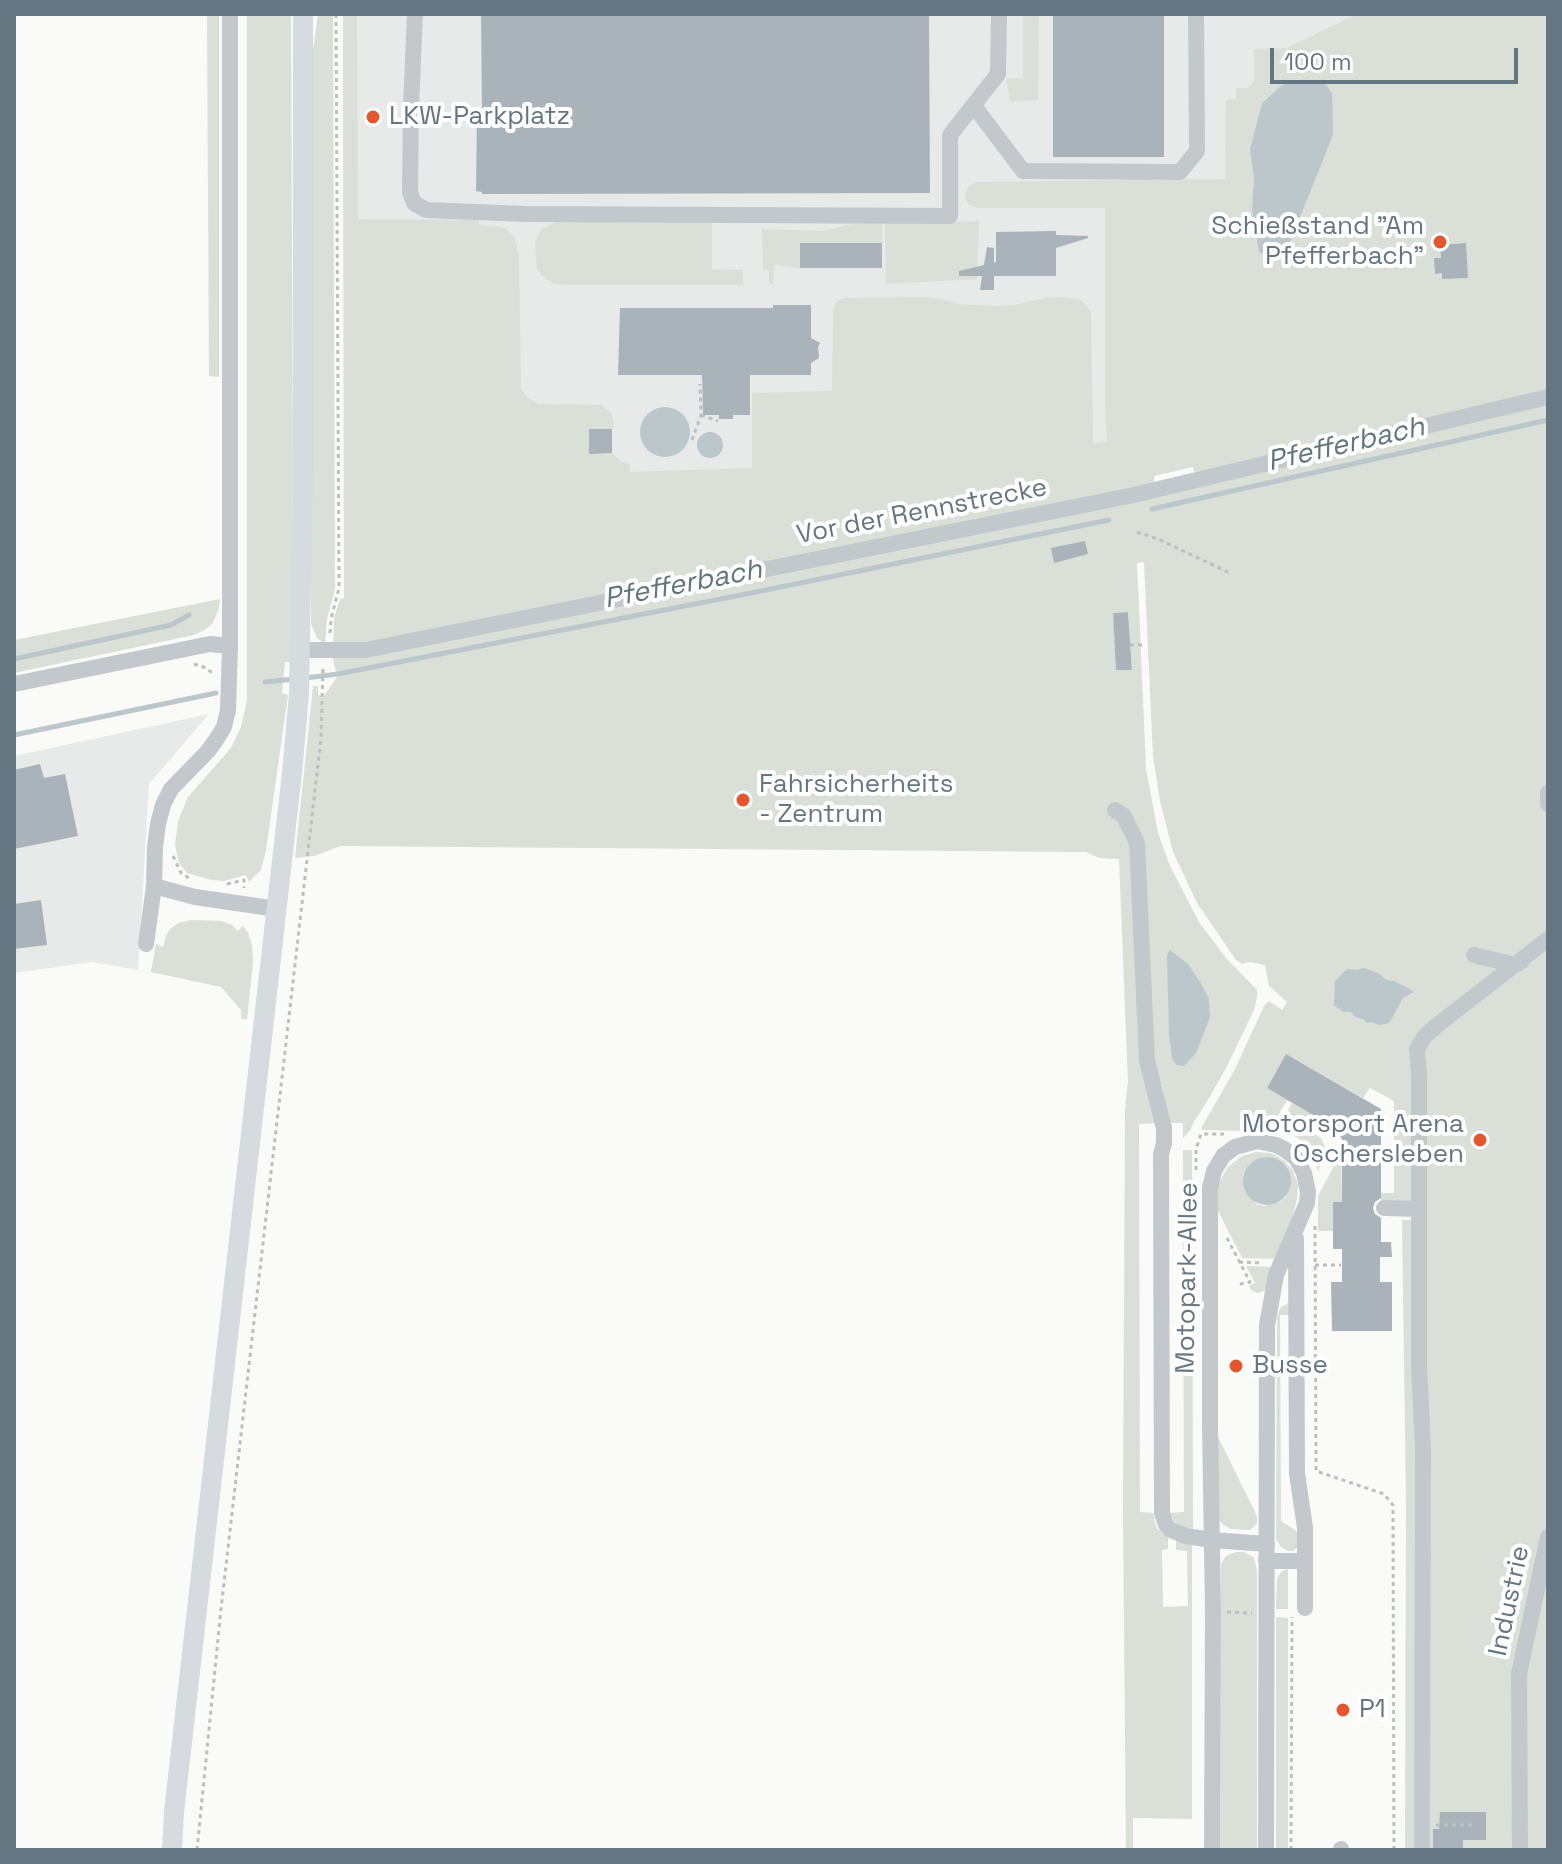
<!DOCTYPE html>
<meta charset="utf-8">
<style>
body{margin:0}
#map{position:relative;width:1562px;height:1864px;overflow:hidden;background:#fafaf8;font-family:"Space Grotesk",sans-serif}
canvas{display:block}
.frame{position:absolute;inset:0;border:16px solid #657683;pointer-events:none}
.scale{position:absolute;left:1270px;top:48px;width:248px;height:36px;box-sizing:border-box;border:4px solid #657683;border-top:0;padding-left:10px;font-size:24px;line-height:28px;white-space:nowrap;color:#657683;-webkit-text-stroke:6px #fff;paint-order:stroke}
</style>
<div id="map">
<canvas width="1562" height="1864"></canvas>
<div class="frame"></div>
<div class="scale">100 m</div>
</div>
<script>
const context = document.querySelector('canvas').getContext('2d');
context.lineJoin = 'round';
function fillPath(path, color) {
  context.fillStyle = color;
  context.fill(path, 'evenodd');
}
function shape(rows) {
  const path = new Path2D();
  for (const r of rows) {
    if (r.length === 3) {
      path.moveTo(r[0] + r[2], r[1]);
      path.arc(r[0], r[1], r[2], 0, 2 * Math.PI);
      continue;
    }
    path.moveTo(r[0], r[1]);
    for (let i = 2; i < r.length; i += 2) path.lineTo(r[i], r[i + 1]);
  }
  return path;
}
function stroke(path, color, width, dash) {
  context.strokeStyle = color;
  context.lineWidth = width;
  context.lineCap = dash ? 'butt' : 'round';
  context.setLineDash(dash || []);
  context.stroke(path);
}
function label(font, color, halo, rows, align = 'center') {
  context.font = font + ' "Space Grotesk",sans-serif';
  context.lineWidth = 8;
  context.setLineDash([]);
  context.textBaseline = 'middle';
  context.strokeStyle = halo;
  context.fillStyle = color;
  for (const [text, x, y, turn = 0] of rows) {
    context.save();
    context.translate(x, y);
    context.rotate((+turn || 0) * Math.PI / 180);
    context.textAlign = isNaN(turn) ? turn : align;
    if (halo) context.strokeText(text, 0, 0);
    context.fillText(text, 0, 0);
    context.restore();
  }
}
const built = shape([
 [343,14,1548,14,1290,362,1193,467,1107,441,344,598],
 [209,714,149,784,138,970,92,962,14,973,14,756]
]);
const green = shape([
 [207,14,219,14,219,377,209,376],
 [247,14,291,14,293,468,291,662,285,662,282,693,288,695,266,850,261,870,249,882,246,875,224,881,212,880,187,873,179,863,175,845,178,821,188,797,231,748,241,727,247,700],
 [318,14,333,14,335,589,327,619,325,644,317,638,311,624,311,65],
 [343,14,357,14,358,219,479,220,479,225,501,227,507,229,515,239,519,256,521,390,528,398,540,404,601,405,611,413,614,426,612,429,589,429,589,453,612,453,621,462,629,463,630,472,752,468,752,393,832,391,833,312,835,303,840,299,847,298,924,297,942,299,959,304,998,306,1015,305,1045,298,1061,297,1079,299,1087,306,1091,313,1093,443,1107,441,1105,407,1105,208,978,208,968,204,965,196,968,186,977,182,1225,179,1226,100,1236,99,1236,88,1248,88,1254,81,1254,49,1286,48,1358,14,1548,14,1548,392,1326,440,1326,444,1195,475,1193,467,1154,476,1156,493,1548,405,1548,1850,1405,1850,1406,1503,1402,1220,1412,1220,1411,1201,1381,1201,1381,1193,1394,1193,1394,1101,1370,1088,1363,1098,1286,1054,1267,1088,1287,1100,1275,1121,1243,1131,1201,1130,1203,1125,1235,1069,1264,1006,1269,1001,1282,1010,1287,1002,1269,986,1265,965,1250,962,1242,964,1236,960,1197,903,1173,852,1160,801,1153,756,1144,562,1137,563,1146,769,1158,833,1170,866,1199,922,1226,958,1257,990,1257,997,1254,1010,1225,1070,1206,1103,1193,1123,1191,1129,1185,1136,1183,1138,1183,1123,1168,1123,1162,1084,1147,1088,1158,1123,1139,1124,1140,1512,1153,1513,1157,1529,1168,1537,1168,1549,1162,1550,1163,1607,1188,1606,1187,1551,1176,1550,1176,1540,1192,1545,1192,1819,1133,1818,1133,1850,1126,1850,1123,1510,1125,1109,1128,1082,1119,859,1099,858,1086,852,341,846,314,856,295,858,313,686,318,686,318,695,324,696,337,677,333,660,334,618,340,599,344,598],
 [1282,85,1252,209,1254,180,1250,149,1262,102],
 [1128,612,1132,669,1117,670,1113,613],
 [1023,14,1039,14,1038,100,1010,102,1006,79,1023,78],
 [979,221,977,279,886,284,885,223],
 [556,222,712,222,712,269,743,270,743,285,563,285,553,283,541,275,537,269,535,242,541,230],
 [882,222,882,243,800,243,800,268,774,265,773,284,769,284,769,270,763,269,762,229,824,231,847,225],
 [220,599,219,608,213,623,206,629,194,635,14,673,14,640],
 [191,920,222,921,232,925,238,931,243,926,248,933,252,945,253,963,247,1019,241,1019,241,1010,221,987,151,972,156,944,163,947,166,936,170,929,178,923],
 [1292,1103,1325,1122,1324,1125,1309,1121,1282,1125,1281,1122],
 [1316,1135,1321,1138,1326,1150,1318,1171,1310,1150,1300,1139,1294,1136],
 [1183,1150,1192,1150,1193,1530,1183,1527,1176,1523,1169,1513,1184,1512],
 [1256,1152,1271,1153,1285,1161,1293,1171,1298,1184,1297,1199,1288,1235,1279,1259,1242,1258,1215,1205,1216,1188,1228,1167,1242,1156],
 [1266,1157,1274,1158,1287,1167,1286,1197,1280,1202,1264,1206,1256,1204,1243,1175,1252,1162],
 [1340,1155,1341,1155,1342,1202,1333,1203,1333,1231,1318,1231,1318,1196],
 [1246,1266,1275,1267,1266,1289,1262,1292,1257,1293,1251,1290,1249,1286,1255,1283],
 [1291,1302,1292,1315,1280,1315,1281,1521,1295,1530,1299,1535,1299,1546,1293,1551,1288,1551,1281,1547,1276,1539,1277,1316,1281,1307],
 [1216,1439,1219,1439,1257,1516,1257,1524,1250,1530,1231,1529,1222,1524,1217,1516],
 [1236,1552,1244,1552,1254,1558,1257,1570,1257,1850,1220,1850,1221,1569,1221,1564,1226,1556],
 [1288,1569,1288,1609,1276,1609,1277,1578,1282,1571],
 [1276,1617,1288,1618,1288,1850,1276,1850]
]);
const water = shape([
 [1304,80,1324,82,1332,93,1333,135,1286,252,1270,256,1259,252,1252,209,1254,180,1250,149,1262,103,1282,85],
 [665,432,25],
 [710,445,13],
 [1170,950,1188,964,1200,982,1209,999,1210,1017,1196,1053,1184,1066,1177,1065,1172,1059,1169,1033,1167,955],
 [1364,968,1380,974,1386,980,1394,981,1408,988,1414,992,1403,998,1389,1023,1379,1025,1371,1022,1367,1023,1363,1019,1355,1017,1351,1012,1343,1012,1334,1005,1335,981,1347,969,1357,970],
 [1267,1181,24]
]);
const stream = shape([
 [1152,509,1548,420],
 [14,659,171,625,189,615],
 [305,678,338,674,756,592,1109,520],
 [265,682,295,679],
 [14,735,216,693]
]);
const building = shape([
 [481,14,929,14,930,193,482,194,482,192,476,191,477,109,482,109],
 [1053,14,1164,14,1164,157,1053,157],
 [1056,231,1056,235,1088,236,1088,238,1056,248,1056,276,994,276,994,290,980,290,982,276,959,276,959,271,984,265,987,247,994,248,994,263,996,262,996,232],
 [800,243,882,243,882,268,800,268],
 [1466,243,1468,278,1442,279,1442,273,1435,274,1434,258,1441,258,1440,245],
 [773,305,811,305,811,338,820,343,818,347,819,358,811,363,811,375,750,375,750,415,733,415,733,419,719,419,719,415,703,415,702,375,618,375,620,308,773,308],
 [589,429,612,429,612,453,589,454],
 [1085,541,1088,554,1054,563,1051,548],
 [1128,612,1132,670,1116,670,1113,613],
 [40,764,44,778,65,774,78,836,14,849,14,770],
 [41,900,47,945,14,949,14,904],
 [1286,1054,1381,1109,1381,1198,1375,1202,1373,1208,1375,1214,1381,1218,1381,1242,1391,1242,1392,1257,1380,1257,1380,1282,1392,1282,1392,1331,1332,1331,1331,1282,1342,1282,1342,1249,1333,1249,1333,1202,1342,1202,1342,1139,1335,1128,1267,1088],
 [1440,1812,1486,1812,1486,1840,1463,1840,1463,1850,1433,1850,1433,1829,1439,1829]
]);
const path = shape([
 [701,415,718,421],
 [692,440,701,415,700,384],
 [1137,532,1158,539,1230,573],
 [330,633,331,619,339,588,336,14],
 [1130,645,1144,645],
 [194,664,206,668,212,673],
 [173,856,181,873,189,878],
 [227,884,244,880,244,888],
 [1196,1170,1196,1149,1201,1134,1224,1134],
 [1315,1226,1316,1471,1384,1494,1393,1505,1394,1850],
 [1227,1238,1250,1282,1236,1285],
 [1239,1262,1263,1263],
 [1315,1265,1341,1265],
 [1227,1612,1252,1613],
 [1436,1825,1472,1825],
 [197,1850,221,1609,321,738,323,667],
 [1291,1850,1292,1617]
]);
const minor = shape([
 [230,14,230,646,228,710,224,727,216,740,208,751,171,789,163,805,158,824,155,847,154,886,195,897,277,909],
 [415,14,411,107,410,192,414,203,426,210,526,214,950,216,950,135,998,74,999,14],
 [974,106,1023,171,1180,172,1197,151,1196,14],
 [301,650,366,650,1129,496,1548,397],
 [14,684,210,644,230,646],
 [1548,793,1548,804],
 [1115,810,1124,816,1137,843,1147,1061,1164,1128,1164,1143,1161,1154,1162,1513,1166,1525,1171,1530,1186,1536,1212,1540,1267,1544],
 [146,944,154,886],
 [1474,955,1515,965,1522,961],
 [1384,1208,1419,1209],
 [1296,1239,1297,1473,1305,1528,1305,1608],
 [1266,1561,1305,1561],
 [1341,1849,1341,1850],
 [1212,1850,1213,1612,1210,1425,1210,1188,1214,1171,1223,1156,1235,1147,1257,1141,1276,1145,1284,1149,1296,1158,1304,1173,1308,1192,1307,1203,1276,1275,1267,1325,1266,1850],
 [1422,1850,1423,1446,1419,1367,1419,1077,1417,1049,1424,1037,1436,1026,1548,939],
 [1520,1850,1519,1674,1548,1537]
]);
const major = shape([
 [172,1850,174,1812,292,773,299,694,303,468,303,14]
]);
const markers = [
 [373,117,8,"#e4572e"],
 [1440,242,8,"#e4572e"],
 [743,800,8,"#e4572e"],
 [1480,1140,8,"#e4572e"],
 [1236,1366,8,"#e4572e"],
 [1343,1710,8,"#e4572e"]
];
const poiNames = [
 ["LKW-Parkplatz",389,117],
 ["Schießstand \"Am",1424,227,"right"],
 ["Pfefferbach\"",1424,257,"right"],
 ["Fahrsicherheits",759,785],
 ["- Zentrum",759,815],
 ["Motorsport Arena",1464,1125,"right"],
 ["Oschersleben",1464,1155,"right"],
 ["Busse",1252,1366],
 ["P1",1359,1710]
];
const streetNames = [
 ["Vor der Rennstrecke",922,512,-11],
 ["Motopark-Allee",1188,1278,-89],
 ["Industrie",1510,1601,-78]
];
const waterNames = [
 ["Pfefferbach",1346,445,-13],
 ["Pfefferbach",683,585,-11]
];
fillPath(built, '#e8e9e9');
fillPath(green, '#dadfd7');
fillPath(water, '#bbc7cb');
stroke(stream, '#bbc7cb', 5);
fillPath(building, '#aab3b9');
stroke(path, '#bbbfc2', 3, [4, 4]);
stroke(minor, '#c3c8cc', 16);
stroke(major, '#d6dbdf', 20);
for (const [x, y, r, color] of markers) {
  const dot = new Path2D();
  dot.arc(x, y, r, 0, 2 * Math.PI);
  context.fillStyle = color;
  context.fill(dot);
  stroke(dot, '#fff', 3);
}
label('26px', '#657683', '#fff', poiNames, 'left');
label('26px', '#657683', '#fff', streetNames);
label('italic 28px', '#60757c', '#fff', waterNames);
</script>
